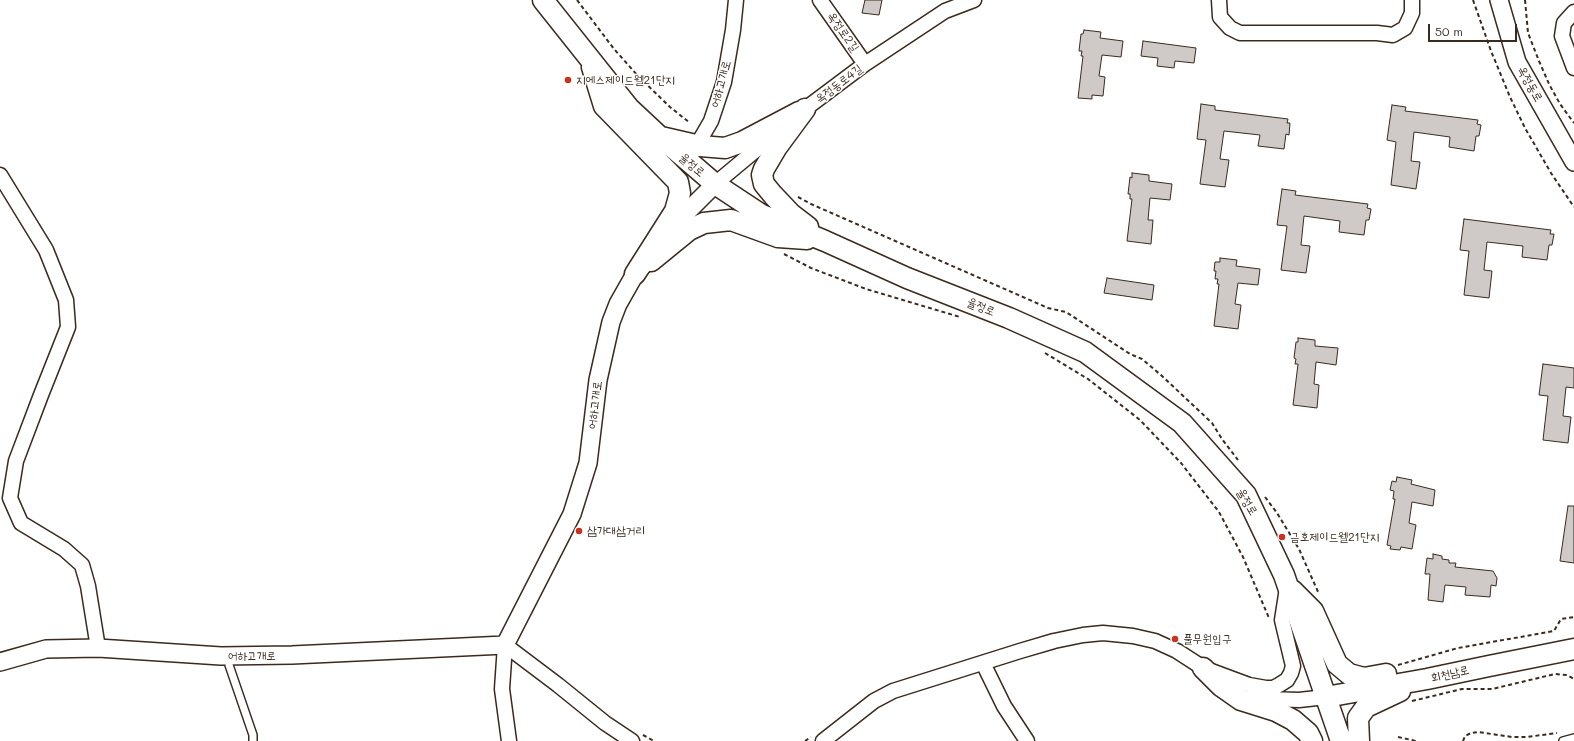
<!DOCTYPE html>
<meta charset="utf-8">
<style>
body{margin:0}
#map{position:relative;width:1574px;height:741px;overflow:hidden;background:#fff;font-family:Mali,sans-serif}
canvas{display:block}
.scale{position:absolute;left:1428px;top:24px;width:89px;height:18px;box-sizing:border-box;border:2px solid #3b2a1e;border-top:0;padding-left:5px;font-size:12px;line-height:14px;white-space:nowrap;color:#3b2a1e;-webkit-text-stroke:3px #fff;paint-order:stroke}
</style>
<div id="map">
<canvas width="1574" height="741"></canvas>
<div class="scale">50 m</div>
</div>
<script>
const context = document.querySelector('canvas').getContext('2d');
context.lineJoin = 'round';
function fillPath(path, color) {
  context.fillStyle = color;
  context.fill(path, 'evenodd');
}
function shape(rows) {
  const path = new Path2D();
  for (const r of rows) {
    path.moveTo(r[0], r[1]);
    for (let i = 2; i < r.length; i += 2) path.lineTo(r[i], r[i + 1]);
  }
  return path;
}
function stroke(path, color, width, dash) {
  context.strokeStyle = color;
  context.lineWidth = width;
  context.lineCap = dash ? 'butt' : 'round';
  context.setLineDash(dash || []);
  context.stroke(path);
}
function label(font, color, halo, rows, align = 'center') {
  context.font = font + ' Mali,"Poor Story",sans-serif';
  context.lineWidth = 3;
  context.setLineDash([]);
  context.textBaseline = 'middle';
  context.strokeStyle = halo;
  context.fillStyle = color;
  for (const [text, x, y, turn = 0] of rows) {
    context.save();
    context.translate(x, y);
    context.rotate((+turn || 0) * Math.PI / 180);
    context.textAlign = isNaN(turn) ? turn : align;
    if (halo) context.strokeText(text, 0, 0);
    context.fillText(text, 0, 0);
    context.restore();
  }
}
const building = shape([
 [865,0,882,0,879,15,862,13,865,0],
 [1084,30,1101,32,1100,38,1123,41,1121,57,1102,55,1099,76,1105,77,1103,96,1092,95,1092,99,1078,98,1083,56,1081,56,1082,51,1079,51,1081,34,1083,34,1084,30],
 [1143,41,1196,48,1194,63,1175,61,1174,68,1157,66,1158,58,1141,56,1143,41],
 [1201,104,1215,106,1215,110,1288,119,1287,123,1290,123,1289,135,1286,134,1284,149,1258,146,1260,135,1224,131,1220,159,1229,160,1225,187,1200,184,1206,140,1197,139,1201,104],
 [1392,105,1406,107,1405,111,1478,120,1477,124,1481,125,1479,136,1476,136,1474,151,1449,147,1450,137,1414,132,1411,161,1420,162,1416,189,1391,185,1396,142,1387,140,1392,105],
 [1132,173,1149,175,1149,181,1172,184,1170,200,1150,198,1148,220,1153,220,1151,244,1127,241,1132,199,1130,199,1130,194,1128,194,1130,177,1132,178,1132,173],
 [1282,189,1296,191,1295,195,1368,204,1367,208,1371,209,1369,220,1366,220,1364,235,1339,232,1340,221,1304,216,1301,245,1310,246,1306,273,1281,270,1287,226,1277,225,1282,189],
 [1464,219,1551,230,1550,234,1554,234,1552,245,1549,245,1547,260,1522,257,1523,246,1487,242,1484,270,1492,271,1489,298,1464,295,1469,251,1460,250,1464,219],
 [1220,258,1237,260,1236,266,1260,269,1258,285,1238,283,1235,304,1241,305,1238,329,1214,326,1219,284,1217,284,1218,279,1215,279,1216,271,1214,271,1215,262,1220,262,1220,258],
 [1107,278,1154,285,1152,300,1104,293,1107,278],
 [1298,338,1315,340,1315,346,1338,348,1336,365,1316,362,1314,384,1319,385,1317,408,1293,405,1298,364,1295,364,1296,359,1294,358,1296,342,1298,342,1298,338],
 [1543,364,1574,368,1574,388,1566,387,1563,416,1571,417,1568,443,1543,440,1548,396,1539,395,1543,364],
 [1397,477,1412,480,1411,484,1435,490,1433,506,1412,502,1409,523,1416,525,1412,549,1401,547,1400,550,1390,549,1391,546,1387,545,1395,499,1393,499,1394,491,1390,490,1392,481,1396,482,1397,477],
 [1568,506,1574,506,1574,563,1560,561,1568,506],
 [1433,554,1442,556,1442,559,1449,560,1449,563,1456,563,1455,567,1493,571,1497,578,1496,586,1491,585,1490,597,1465,595,1466,587,1445,585,1443,602,1428,600,1430,574,1425,574,1427,558,1433,559,1433,554]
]);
const path = shape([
 [577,0,614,49,638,76,670,107,690,123],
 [1473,0,1491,51,1510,97,1525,128,1551,173,1574,207],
 [1525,0,1528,33,1539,61,1549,84,1560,104,1574,123],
 [798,197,811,204,1048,308,1066,312,1130,354,1142,359,1162,376,1212,423,1222,439,1238,460],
 [784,254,811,268,866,289,960,317],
 [1045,353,1088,379,1140,420,1181,463,1219,512,1243,557,1269,618],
 [1265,497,1277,513,1299,549,1319,594],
 [1398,665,1458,648,1554,631,1561,619,1574,617],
 [1412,701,1462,689,1492,689,1555,674,1567,675,1574,679],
 [643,735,654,741],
 [1398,737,1416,741],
 [805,741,811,737],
 [1463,741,1465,736,1471,733,1478,732,1512,737,1527,737,1557,733]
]);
const service = shape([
 [229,656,229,665,253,735,253,741],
 [1563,741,1574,738]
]);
const minor = shape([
 [820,0,865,64],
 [1219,0,1220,17,1230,28,1240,33,1377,33,1393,35,1405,28,1412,13,1412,0],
 [1574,12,1564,23,1562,36,1574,68],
 [693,152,711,121,724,82,733,30,736,0],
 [0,175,46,250,66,300,68,327,41,395,16,461,10,498,21,523,64,549,82,565,88,586,98,648],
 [715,184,805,109,865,64,945,11,974,0],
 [505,645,558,685,605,723,632,741],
 [505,645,502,689,509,741],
 [983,663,1004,706,1027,741],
 [1206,669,1249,685,1266,688,1273,688,1279,685,1287,680,1291,673,1293,666,1282,620,1287,588],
 [1253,695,1268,699,1299,700,1326,697],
 [823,741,874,701,893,691,1020,651,1054,641,1083,635,1103,633,1133,636,1155,641,1177,651,1211,673]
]);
const tertiary = shape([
 [1499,0,1517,62,1574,162],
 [668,235,689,210,715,184],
 [0,662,46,649,98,648,221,656,292,655,505,645,572,514,588,463,598,380,611,322,618,304,635,274,643,265]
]);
const secondary = shape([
 [543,0,629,108,659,136,715,184,762,215,825,241,907,278,1009,318,1085,352,1182,423,1246,495,1284,575,1341,741],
 [592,67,604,106,678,182,680,193,675,211,635,274],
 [805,109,777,147,764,169,762,175,764,184,773,195,791,214,808,227],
 [661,137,700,146,725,148,742,142,799,112],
 [651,261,689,230,704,223,731,220,778,237,807,239],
 [1292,590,1313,611,1337,664,1349,674,1364,678,1386,674],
 [1203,668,1221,686,1241,700,1276,711,1293,720,1308,733,1312,741],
 [1326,697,1427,679,1489,666,1574,649],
 [1359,741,1358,718,1366,707,1400,691]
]);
const markers = [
 [568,80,4,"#c8321e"],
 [579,531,4,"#c8321e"],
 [1282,537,4,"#c8321e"],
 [1175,639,4,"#c8321e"]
];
const streetNames = [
 ["옥정로2길",843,32,55],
 ["어하고개로",721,84,-75],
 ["옥정동로4길",839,84,-37],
 ["옥정동로",1530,84,61],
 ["율정로",692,165,40],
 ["율정로",981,307,22],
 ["어하고개로",595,405,-83],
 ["율정로",1247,502,59],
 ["어하고개로",252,656],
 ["회천남로",1450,674,-13]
];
const poiNames = [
 ["지에스제이드웰21단지",576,80],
 ["삼가대삼거리",587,531],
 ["금호제이드웰21단지",1290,537],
 ["풀무원입구",1183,639]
];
fillPath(building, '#cfcac7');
stroke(building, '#3b2a1e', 1);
stroke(service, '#3b2a1e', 10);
stroke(minor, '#3b2a1e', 17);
stroke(tertiary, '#3b2a1e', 20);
stroke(secondary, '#3b2a1e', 23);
stroke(path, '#3b2a1e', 2, [4, 3]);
stroke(service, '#fff', 7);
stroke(minor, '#fff', 14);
stroke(tertiary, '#fff', 17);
stroke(secondary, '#fff', 20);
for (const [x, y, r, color] of markers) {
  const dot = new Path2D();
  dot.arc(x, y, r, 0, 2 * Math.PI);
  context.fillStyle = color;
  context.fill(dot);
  stroke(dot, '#fff', 1.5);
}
label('12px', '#3b2a1e', '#fff', streetNames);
label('12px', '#3b2a1e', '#fff', poiNames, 'left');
</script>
